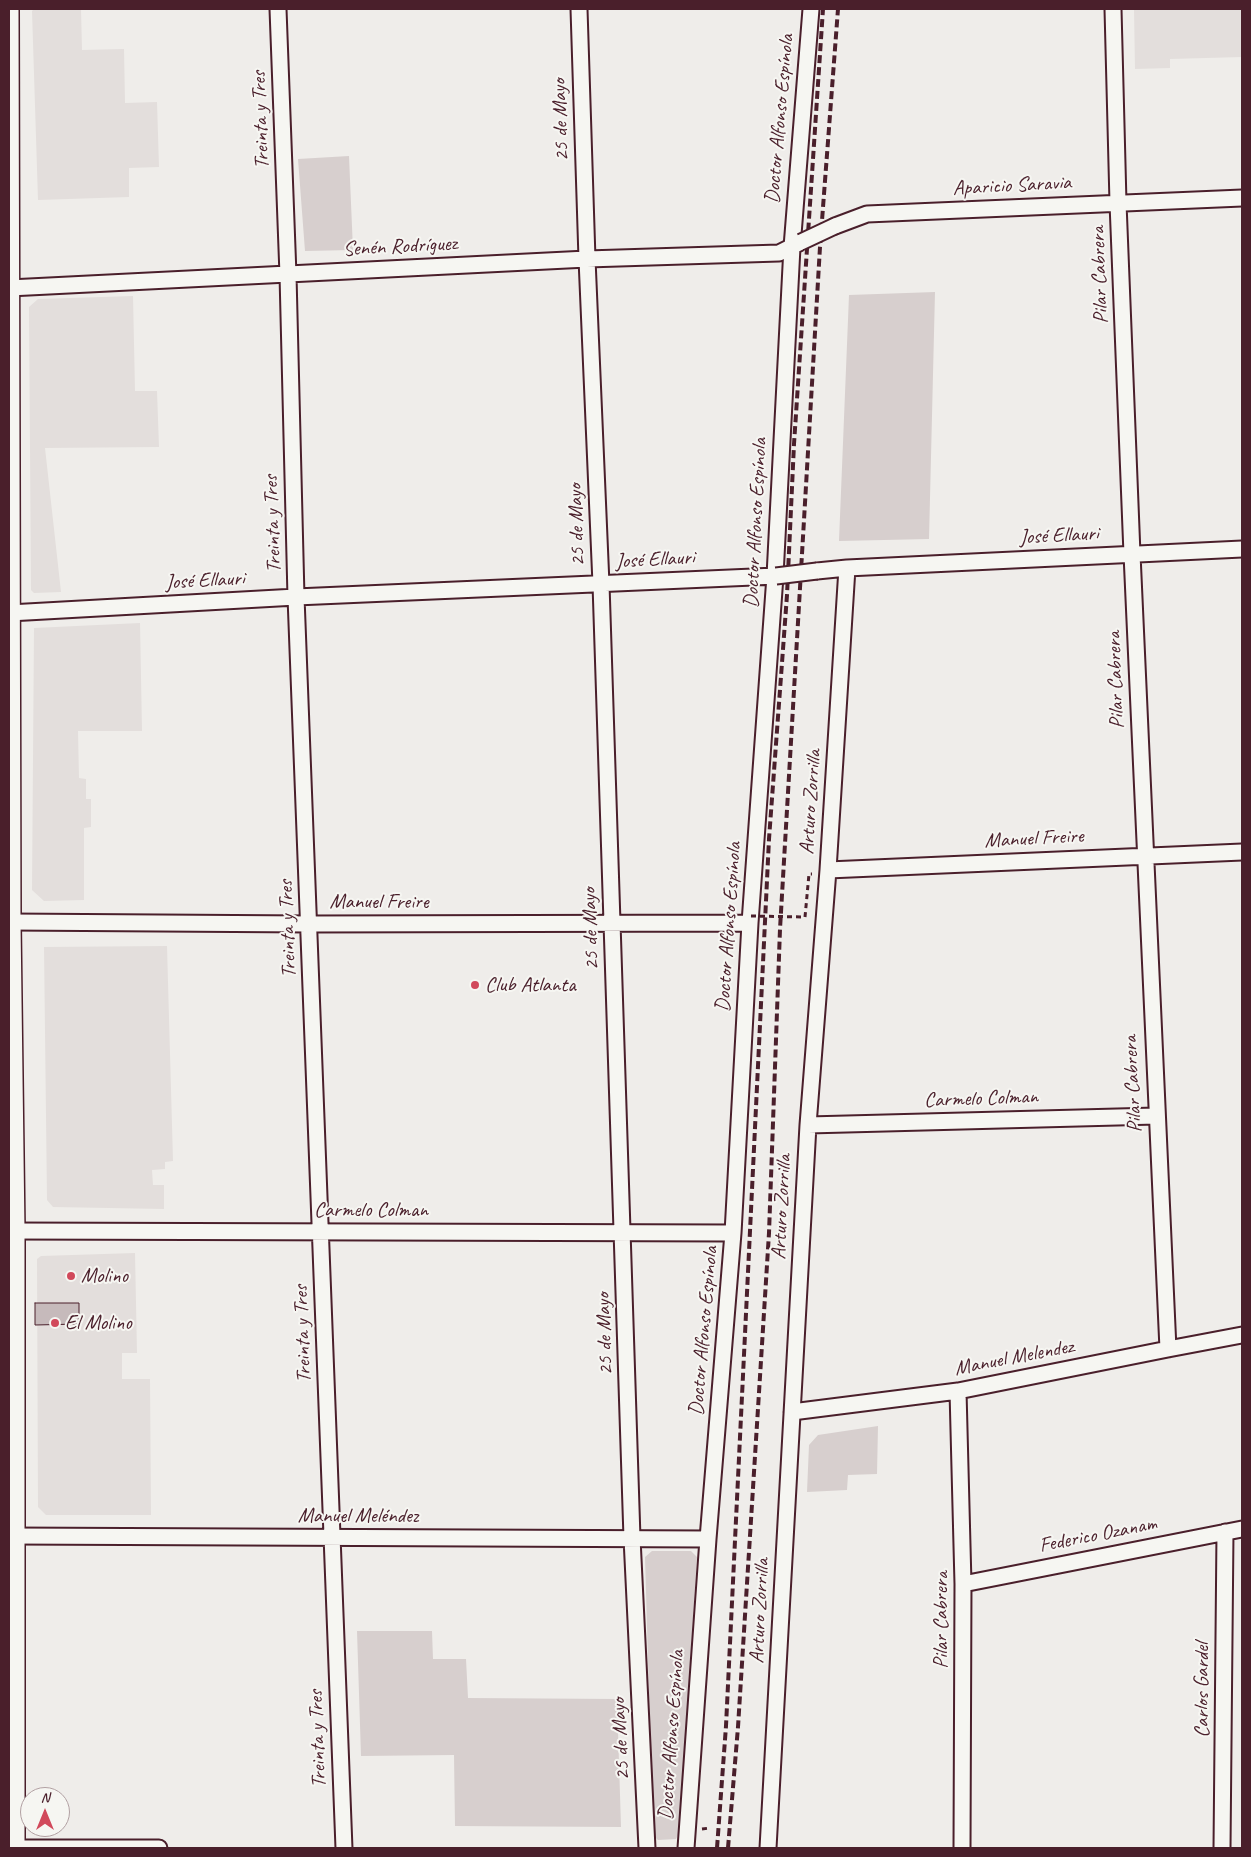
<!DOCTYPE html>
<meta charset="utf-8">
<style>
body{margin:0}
#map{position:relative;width:1251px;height:1857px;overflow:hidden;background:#efedea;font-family:Caveat,sans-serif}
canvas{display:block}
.frame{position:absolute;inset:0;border:10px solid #4a1f2b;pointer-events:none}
.north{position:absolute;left:20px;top:1787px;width:50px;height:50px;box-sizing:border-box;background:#f6f6f2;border:1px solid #b1a0a2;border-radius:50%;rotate:0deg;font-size:14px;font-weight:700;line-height:20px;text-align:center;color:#4a1f2b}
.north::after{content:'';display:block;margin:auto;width:18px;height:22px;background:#d1495b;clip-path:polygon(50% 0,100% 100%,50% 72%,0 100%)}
</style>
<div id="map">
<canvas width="1251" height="1857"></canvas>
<div class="frame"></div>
<div class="north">N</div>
</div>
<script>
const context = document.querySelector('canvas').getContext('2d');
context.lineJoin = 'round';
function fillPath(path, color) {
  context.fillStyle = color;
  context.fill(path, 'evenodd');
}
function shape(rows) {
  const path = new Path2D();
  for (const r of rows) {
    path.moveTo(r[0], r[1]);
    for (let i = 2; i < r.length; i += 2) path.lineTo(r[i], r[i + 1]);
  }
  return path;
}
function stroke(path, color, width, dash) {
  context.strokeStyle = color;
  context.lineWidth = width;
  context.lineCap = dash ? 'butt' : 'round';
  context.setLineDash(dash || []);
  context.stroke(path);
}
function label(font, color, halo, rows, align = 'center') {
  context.font = font + ' Caveat,sans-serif';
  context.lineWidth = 4;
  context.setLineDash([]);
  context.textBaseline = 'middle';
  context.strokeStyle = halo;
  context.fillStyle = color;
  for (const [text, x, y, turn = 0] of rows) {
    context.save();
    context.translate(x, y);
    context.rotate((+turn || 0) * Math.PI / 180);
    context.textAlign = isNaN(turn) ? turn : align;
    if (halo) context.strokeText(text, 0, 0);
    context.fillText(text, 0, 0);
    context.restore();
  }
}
const built = shape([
 [34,9,81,9,82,50,124,49,125,103,157,102,159,167,129,168,129,197,38,200,32,11],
 [1134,9,1242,9,1242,57,1170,59,1170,68,1135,69],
 [133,296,135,391,157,391,159,447,45,448,61,592,34,593,31,590,29,307,38,299],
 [140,623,142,731,78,731,79,778,86,779,86,799,91,799,91,827,84,828,84,900,44,901,32,890,34,628],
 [167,946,173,1161,165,1162,165,1169,152,1170,153,1185,164,1185,164,1209,53,1207,47,1200,44,947],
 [135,1253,137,1353,122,1353,122,1379,150,1379,151,1515,46,1515,38,1507,37,1259,41,1256]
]);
const green = shape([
 [349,156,353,250,305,251,298,159],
 [935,292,929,539,839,541,849,295],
 [878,1426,877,1474,848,1475,847,1490,807,1492,809,1445,818,1435],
 [652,1551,691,1551,697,1557,679,1833,676,1839,658,1840,653,1835,645,1557],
 [357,1631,432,1631,433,1659,466,1659,468,1698,617,1699,621,1827,455,1826,454,1755,361,1756]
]);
const building = shape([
 [35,1303,79,1303,79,1324,35,1325,35,1303]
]);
const path = shape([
 [805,917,809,874,812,874],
 [702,1829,710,1828]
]);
const minor = shape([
 [278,9,288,275,296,597,344,1848],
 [579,9,587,259,601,584,632,1538,647,1848],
 [1113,9,1118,203,1132,554,1168,1349],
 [835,226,867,214,1242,198],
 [9,288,587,259,779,253,799,243],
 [817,571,847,568,1242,549],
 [9,613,296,597,776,576],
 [828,870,1242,852],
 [9,922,309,924,750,923],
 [808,1125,1156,1116],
 [9,1231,733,1233],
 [958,1391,963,1584,962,1848],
 [792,1412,958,1391,1168,1349,1242,1335],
 [9,1536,708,1539],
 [963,1584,1242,1529],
 [9,1848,159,1848],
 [686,1848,708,1539,733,1233,750,923,775,576,792,247,811,9],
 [768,1848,808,1125,828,870,847,568],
 [1222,1848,1225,1532]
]);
const tertiary = shape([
 [9,9,11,922,15,1231,15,1848]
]);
const rail = shape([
 [717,1848,726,1726,769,839,787,595,794,444,823,9],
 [728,1848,738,1727,769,1233,780,929,820,247,838,9]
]);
const pathBridge = shape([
 [751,916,805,917]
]);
const minorBridge = shape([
 [801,242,835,226],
 [776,576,817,571]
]);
const markers = [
 [475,985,5,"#d1495b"],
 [71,1276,5,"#d1495b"],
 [55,1323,5,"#d1495b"]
];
const streetNames = [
 ["Doctor Alfonso Espínola",780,119,-85],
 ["Treinta y Tres",261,120,-92],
 ["25 de Mayo",561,120,-92],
 ["Aparicio Saravia",1012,186,-3],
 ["Senén Rodríguez",400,247,-3],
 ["Pilar Cabrera",1100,275,-92],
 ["Doctor Alfonso Espínola",756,523,-87],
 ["Treinta y Tres",273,524,-92],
 ["25 de Mayo",577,525,-92],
 ["José Ellauri",1059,536,-3],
 ["José Ellauri",655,560,-3],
 ["José Ellauri",205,581,-3],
 ["Pilar Cabrera",1116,680,-92],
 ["Arturo Zorrilla",811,802,-86],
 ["Manuel Freire",1034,839,-3],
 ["Manuel Freire",379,902],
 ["Doctor Alfonso Espínola",729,927,-86],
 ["Treinta y Tres",288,929,-92],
 ["25 de Mayo",591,929,-92],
 ["Pilar Cabrera",1133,1084,-93],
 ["Carmelo Colman",981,1099,-2],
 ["Arturo Zorrilla",782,1207,-87],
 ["Carmelo Colman",371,1210],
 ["Doctor Alfonso Espínola",704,1331,-85],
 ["Treinta y Tres",303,1334,-92],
 ["25 de Mayo",605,1334,-92],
 ["Manuel Melendez",1014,1358,-11],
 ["Manuel Meléndez",358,1516],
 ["Federico Ozanam",1098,1535,-11],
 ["Arturo Zorrilla",760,1611,-87],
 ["Pilar Cabrera",941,1620,-90],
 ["Carlos Gardel",1202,1690,-90],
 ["Doctor Alfonso Espínola",672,1735,-86],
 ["Treinta y Tres",318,1739,-92],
 ["25 de Mayo",621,1739,-93]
];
const poiNames = [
 ["Club Atlanta",485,985],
 ["Molino",81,1276],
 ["El Molino",65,1323]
];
fillPath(built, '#e3dedc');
fillPath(green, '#d7cfce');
fillPath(building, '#c6babb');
stroke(building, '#4a1f2b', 1);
stroke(minor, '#4a1f2b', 19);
stroke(tertiary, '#4a1f2b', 22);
stroke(path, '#4a1f2b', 3, [5, 4]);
stroke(minor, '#f6f6f2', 15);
stroke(tertiary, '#f6f6f2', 19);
stroke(rail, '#4a1f2b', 4, [8, 4]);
stroke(minorBridge, '#4a1f2b', 19, []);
stroke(pathBridge, '#4a1f2b', 3, [5, 4]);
stroke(minorBridge, '#f6f6f2', 15);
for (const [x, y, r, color] of markers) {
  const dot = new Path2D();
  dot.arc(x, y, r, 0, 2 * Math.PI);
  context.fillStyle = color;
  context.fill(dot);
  stroke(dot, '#f6f6f2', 2);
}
label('21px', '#4a1f2b', '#f6f6f2', streetNames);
label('21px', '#4a1f2b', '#f6f6f2', poiNames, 'left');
</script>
